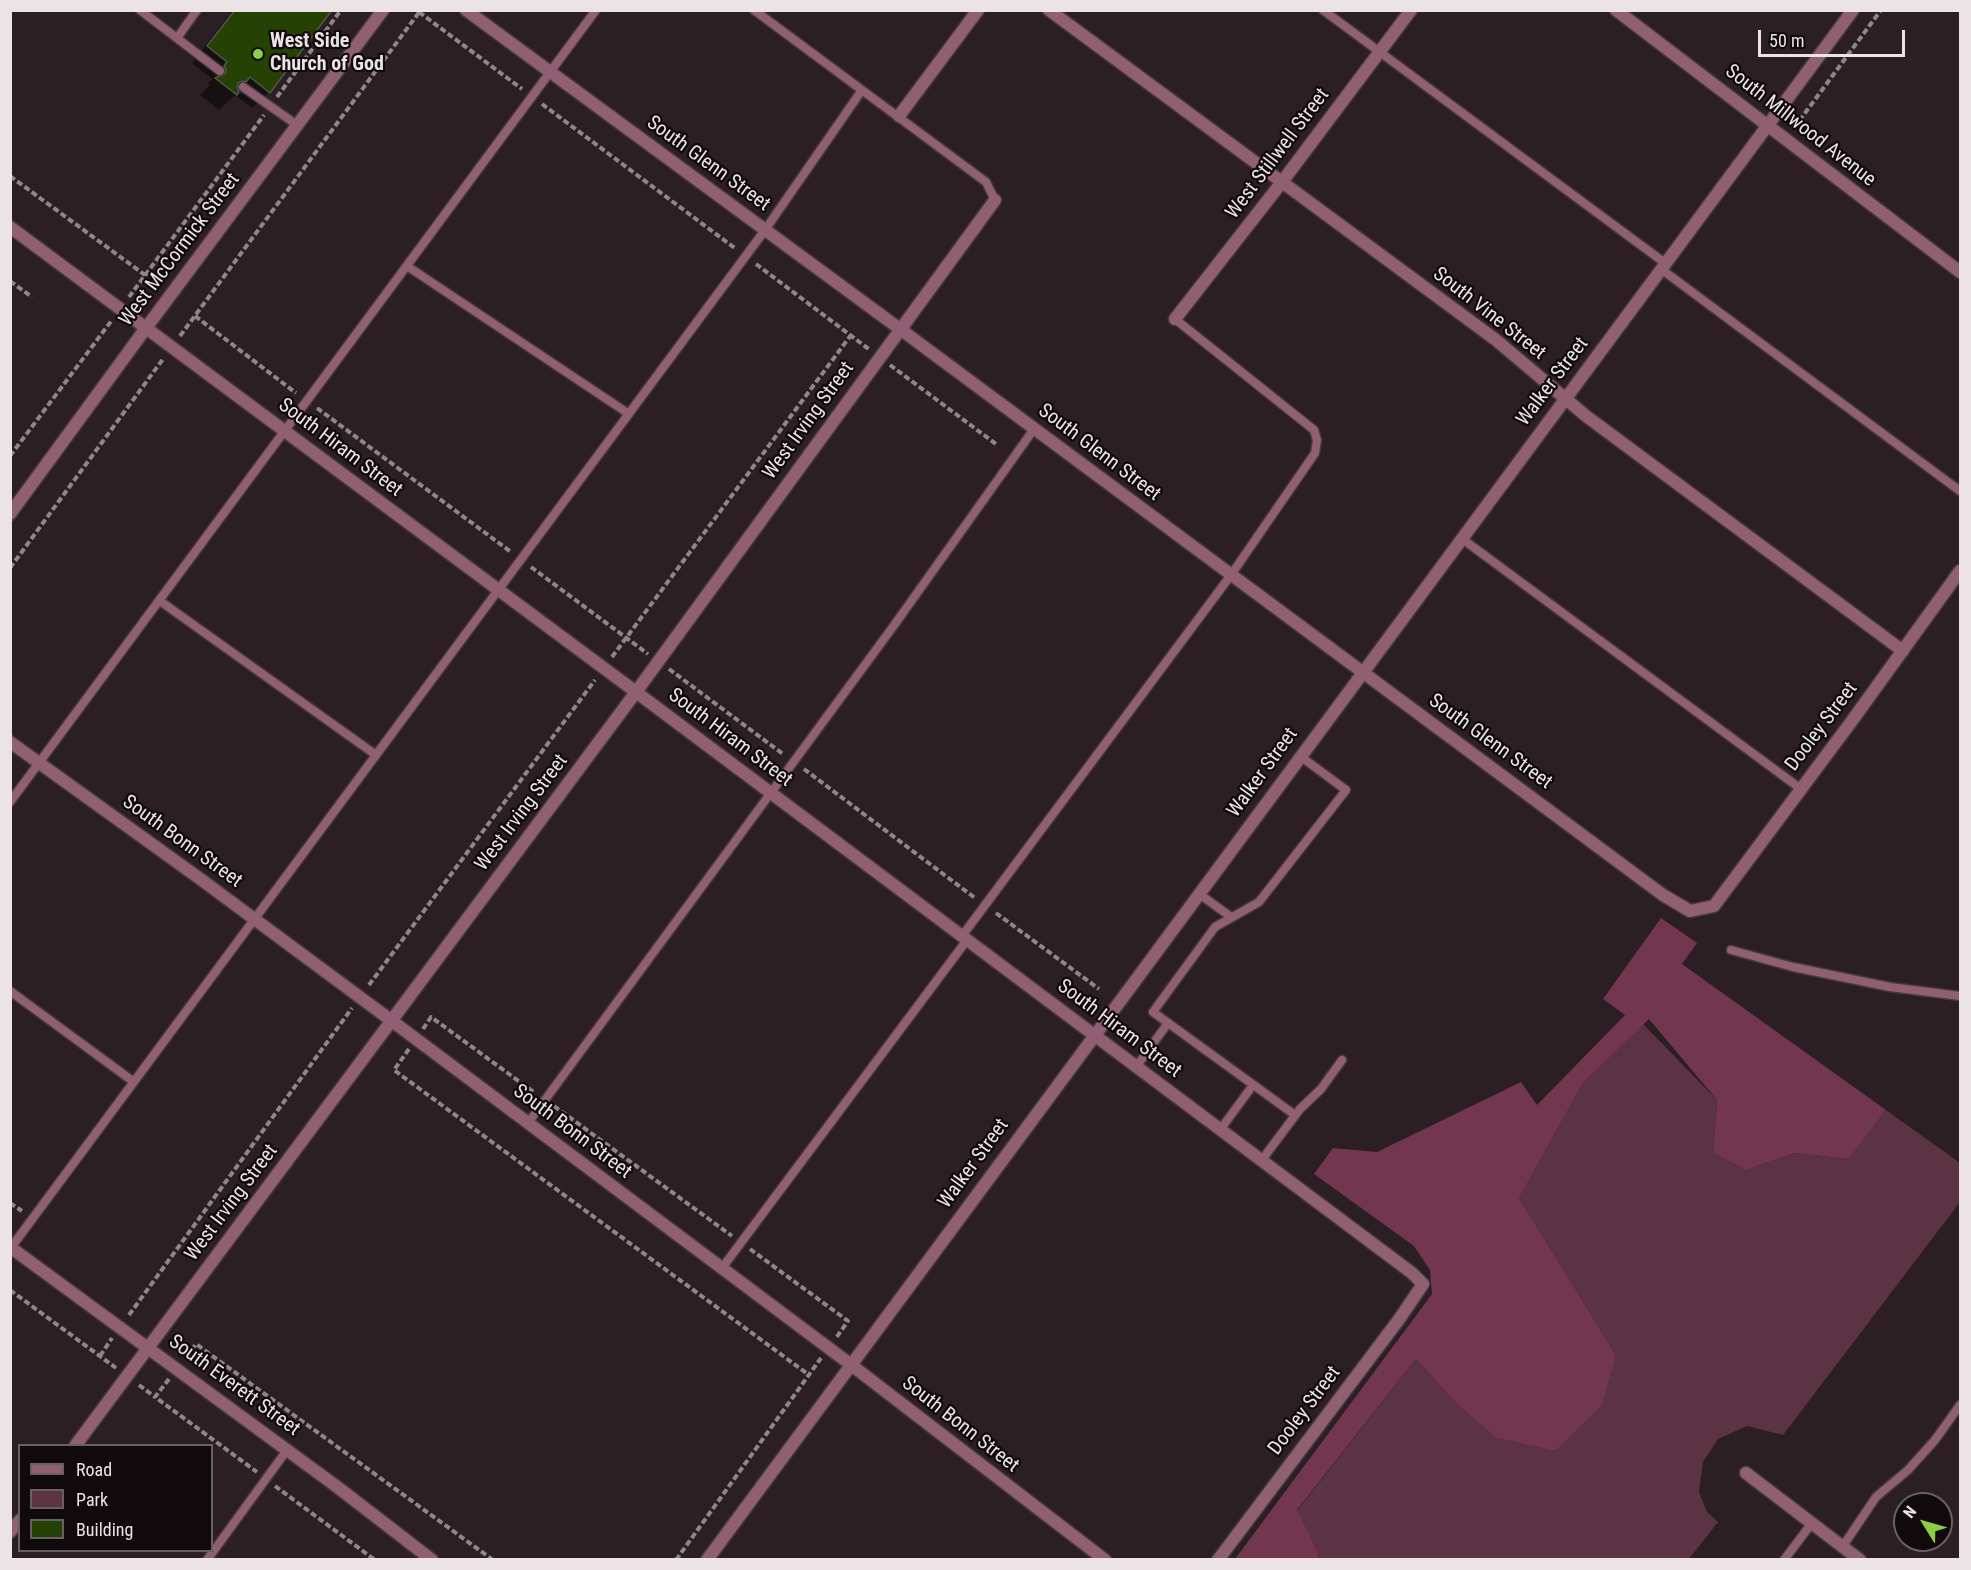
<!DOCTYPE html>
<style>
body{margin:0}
#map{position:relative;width:1971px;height:1570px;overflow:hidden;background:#2b1f23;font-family:"Roboto Condensed",sans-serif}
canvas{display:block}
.frame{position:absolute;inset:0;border:12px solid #ebe3e6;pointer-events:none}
.legend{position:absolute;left:18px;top:1444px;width:195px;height:108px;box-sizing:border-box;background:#100a0c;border:2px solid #686163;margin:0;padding:8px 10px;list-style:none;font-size:18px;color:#ebe3e6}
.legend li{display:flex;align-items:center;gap:12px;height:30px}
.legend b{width:30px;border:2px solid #686163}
.north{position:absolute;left:1893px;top:1492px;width:60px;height:60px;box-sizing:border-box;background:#100a0c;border:2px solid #686163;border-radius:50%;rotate:307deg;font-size:16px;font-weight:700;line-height:24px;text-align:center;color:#ebe3e6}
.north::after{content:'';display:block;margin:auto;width:21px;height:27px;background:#8cce45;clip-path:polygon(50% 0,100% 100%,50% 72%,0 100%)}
.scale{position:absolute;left:1758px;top:30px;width:147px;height:27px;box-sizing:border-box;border:3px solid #ebe3e6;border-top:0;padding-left:8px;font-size:18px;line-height:21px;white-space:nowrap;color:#ebe3e6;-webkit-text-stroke:4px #100a0c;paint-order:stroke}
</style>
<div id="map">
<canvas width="1971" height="1570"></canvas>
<div class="frame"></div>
<ul class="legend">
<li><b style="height:8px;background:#906072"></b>Road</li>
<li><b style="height:16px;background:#5b3343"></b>Park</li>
<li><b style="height:16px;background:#264104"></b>Building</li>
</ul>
<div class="north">N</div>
<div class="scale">50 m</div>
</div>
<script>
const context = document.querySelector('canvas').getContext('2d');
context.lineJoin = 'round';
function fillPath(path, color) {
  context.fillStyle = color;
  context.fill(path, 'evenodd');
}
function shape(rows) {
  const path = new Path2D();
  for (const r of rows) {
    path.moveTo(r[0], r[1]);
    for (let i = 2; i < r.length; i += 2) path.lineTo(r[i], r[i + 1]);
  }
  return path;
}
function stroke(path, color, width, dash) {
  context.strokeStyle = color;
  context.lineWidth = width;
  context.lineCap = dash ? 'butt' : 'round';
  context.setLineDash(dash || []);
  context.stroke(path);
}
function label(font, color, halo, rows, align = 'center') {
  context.font = font + ' "Roboto Condensed",sans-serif';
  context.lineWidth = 4.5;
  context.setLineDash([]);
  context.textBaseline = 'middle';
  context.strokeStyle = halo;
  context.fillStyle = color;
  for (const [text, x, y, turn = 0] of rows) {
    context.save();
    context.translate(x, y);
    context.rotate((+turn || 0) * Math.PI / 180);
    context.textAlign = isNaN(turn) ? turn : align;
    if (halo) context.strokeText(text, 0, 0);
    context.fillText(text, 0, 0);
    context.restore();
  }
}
const green = shape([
 [1643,1024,1717,1100,1713,1153,1746,1170,1795,1153,1849,1159,1886,1110,1960,1163,1960,1202,1783,1435,1747,1426,1718,1439,1703,1462,1699,1492,1707,1512,1718,1522,1689,1559,1318,1559,1318,1552,1297,1511,1416,1359,1457,1404,1498,1438,1555,1451,1616,1355,1519,1198,1583,1083]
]);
const forest = shape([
 [1661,918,1697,943,1682,964,1886,1110,1849,1159,1795,1153,1746,1170,1713,1153,1717,1100,1649,1019,1583,1083,1519,1198,1616,1355,1602,1405,1555,1451,1497,1438,1457,1404,1416,1359,1297,1510,1318,1552,1318,1559,1235,1559,1432,1294,1430,1270,1414,1246,1314,1174,1333,1148,1377,1152,1521,1082,1537,1105,1625,1015,1603,999]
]);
const shadow = shape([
 [233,10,331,10,269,92,252,108,235,95,219,110,200,95,210,85,208,83,212,79,192,63]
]);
const building = shape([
 [235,10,332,10,270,93,250,77,246,82,243,81,238,83,237,87,239,92,237,95,215,78,225,74,226,69,224,66,227,62,207,46,235,10]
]);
const path = shape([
 [419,12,522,89],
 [277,97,341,10],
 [542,104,736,249],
 [1794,128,1881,10],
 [10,176,145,275],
 [756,264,870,350],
 [10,281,32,297],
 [129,297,264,115],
 [195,316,296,393],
 [180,336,420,11],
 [890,365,996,444],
 [317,408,511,552],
 [10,456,112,320],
 [531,567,648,654],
 [10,568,163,359],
 [612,657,851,335],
 [669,669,783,754],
 [804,769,975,898],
 [996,913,1099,989],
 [369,985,595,680],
 [423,1029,431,1017,535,1093],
 [409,1049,394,1070,809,1375],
 [554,1106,732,1236],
 [10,1203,22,1211],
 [750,1249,848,1321,836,1338],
 [10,1290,116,1368],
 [129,1315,352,1008],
 [100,1356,112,1338],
 [186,1357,196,1344,493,1560],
 [169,1379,155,1397,257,1472],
 [139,1385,155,1397],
 [275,1486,375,1560],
 [676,1560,821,1358]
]);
const service = shape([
 [140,10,220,71],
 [754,10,986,182,995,200],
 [1323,10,1665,263],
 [177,38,197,10],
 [243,87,297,125],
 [407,266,629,414],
 [1661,269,1960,491],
 [1461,538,1801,789],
 [160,601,376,755],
 [10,802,596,10],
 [1198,893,1231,917],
 [962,936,1231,575,1315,453,1317,440,1314,430,1175,319],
 [1731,950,1793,967,1890,987,1960,996],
 [10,991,134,1082],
 [1136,1067,1168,1023],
 [1295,1115,1153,1012,1215,927,1259,902,1346,790,1300,756],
 [528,1123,895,624,1034,429],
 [1220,1130,1253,1085],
 [1261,1161,1300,1109,1321,1089,1342,1060],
 [10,1249,765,230,862,90],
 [722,1268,967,940],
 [1843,1546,1876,1497,1908,1470,1935,1440,1960,1405],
 [207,1560,287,1450],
 [1784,1560,1812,1523]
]);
const minor = shape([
 [466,10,900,329,1663,895,1690,911,1714,906,1854,718,1960,571],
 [1049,10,1496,340,1586,416,1903,651],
 [1616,10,1960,272],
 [899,116,978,10],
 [10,227,636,692,1412,1273,1423,1284,1400,1318,1218,1560],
 [1175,319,1282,182,1411,10],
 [10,742,199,878,392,1021,850,1364,1105,1560],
 [10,1247,336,1486,432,1560],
 [75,1446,636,692,995,200],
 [1746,1473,1860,1560],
 [10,1532,20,1520],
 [707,1560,1853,10]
]);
const tertiary = shape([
 [10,514,146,328,383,10]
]);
const markers = [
 [258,54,6,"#8cce45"]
];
const poiNames = [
 ["West Side",270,42],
 ["Church of God",270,65]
];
const streetNames = [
 ["South Millwood Avenue",1800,126,38],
 ["West Stillwell Street",1278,154,-53],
 ["South Glenn Street",708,164,36],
 ["West McCormick Street",180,250,-53],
 ["South Vine Street",1489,314,38],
 ["Walker Street",1553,382,-53],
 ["West Irving Street",809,421,-54],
 ["South Hiram Street",340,448,37],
 ["South Glenn Street",1099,453,37],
 ["Dooley Street",1822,727,-53],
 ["South Hiram Street",730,738,37],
 ["South Glenn Street",1490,742,36],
 ["Walker Street",1263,773,-54],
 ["West Irving Street",522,813,-53],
 ["South Bonn Street",182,842,36],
 ["South Hiram Street",1119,1029,37],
 ["South Bonn Street",572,1132,37],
 ["Walker Street",974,1164,-54],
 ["West Irving Street",232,1203,-53],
 ["South Everett Street",234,1386,36],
 ["Dooley Street",1305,1411,-53],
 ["South Bonn Street",960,1425,38]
];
fillPath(green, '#5b3343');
fillPath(forest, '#72364f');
fillPath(shadow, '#0007');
fillPath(building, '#264104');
stroke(building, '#51574c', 1.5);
stroke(service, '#463a3e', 11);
stroke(minor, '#463a3e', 15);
stroke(tertiary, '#463a3e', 15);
stroke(path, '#90868a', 4, [6, 3]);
stroke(service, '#906072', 8);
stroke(minor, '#906072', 12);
stroke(tertiary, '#906072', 12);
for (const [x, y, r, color] of markers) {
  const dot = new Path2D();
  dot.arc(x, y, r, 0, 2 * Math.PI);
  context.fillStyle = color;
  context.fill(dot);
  stroke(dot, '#100a0c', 2);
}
label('bold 20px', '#ebe3e6', '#100a0c', poiNames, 'left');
label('20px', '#ebe3e6', '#100a0c', streetNames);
</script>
